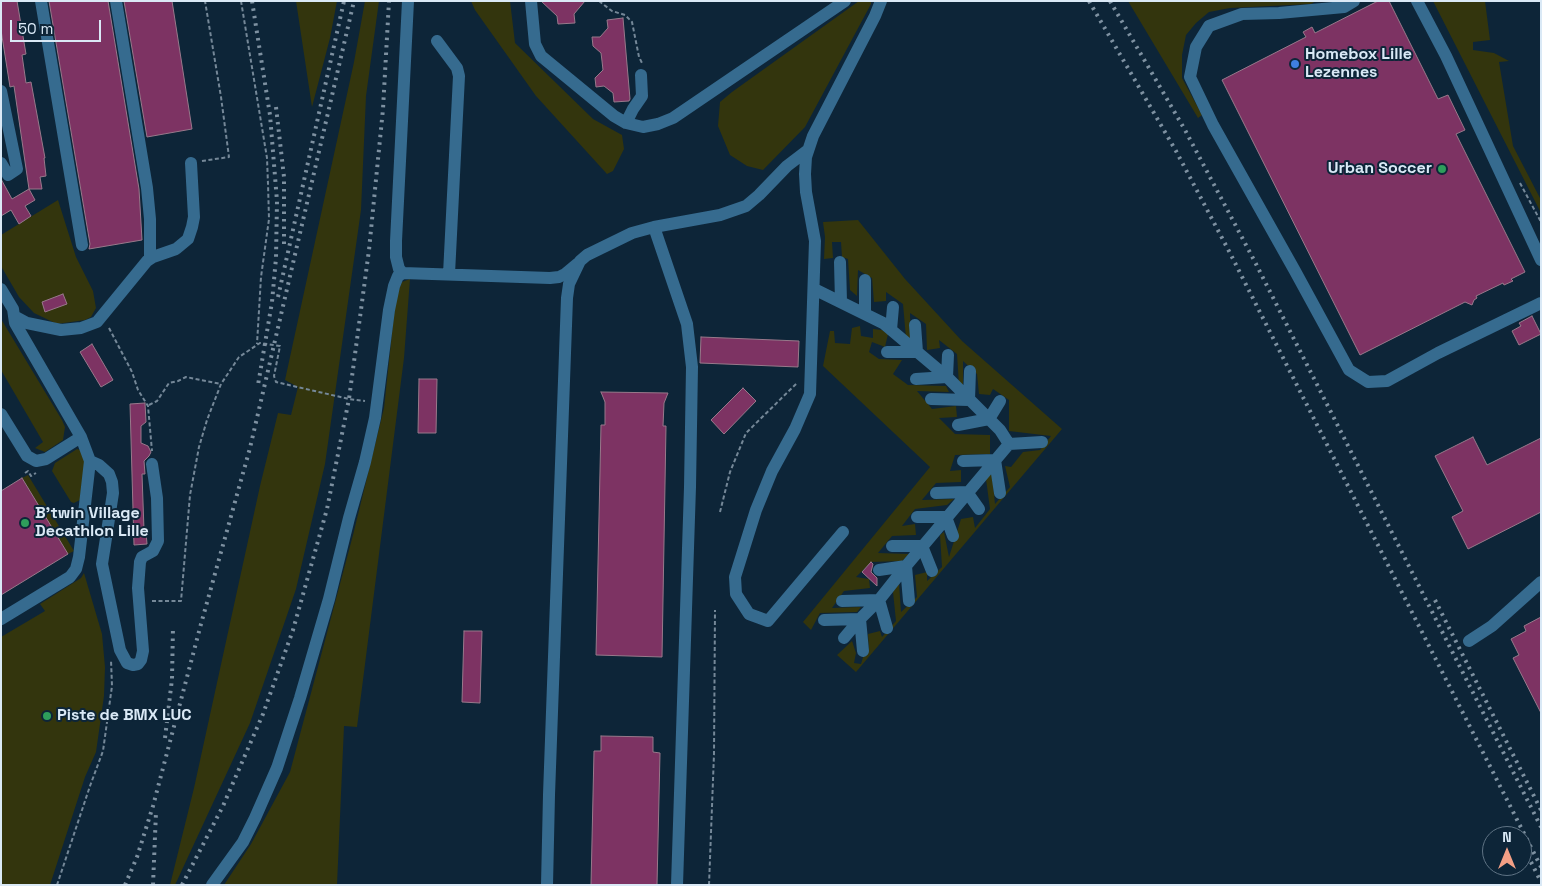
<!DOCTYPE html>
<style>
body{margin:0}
#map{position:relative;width:1542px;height:886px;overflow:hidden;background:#0d2538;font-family:"Space Grotesk",sans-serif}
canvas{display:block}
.frame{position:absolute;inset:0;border:2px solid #dae9f6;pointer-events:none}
.north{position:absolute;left:1482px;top:826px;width:50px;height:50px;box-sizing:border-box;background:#0d2538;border:1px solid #5f7384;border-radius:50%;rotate:0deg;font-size:14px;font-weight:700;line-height:20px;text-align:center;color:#dae9f6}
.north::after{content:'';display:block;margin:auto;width:18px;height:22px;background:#f39f85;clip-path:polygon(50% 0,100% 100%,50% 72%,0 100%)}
.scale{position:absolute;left:10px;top:20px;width:91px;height:22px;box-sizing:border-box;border:2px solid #dae9f6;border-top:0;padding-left:6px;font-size:15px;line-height:18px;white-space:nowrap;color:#dae9f6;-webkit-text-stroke:4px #0d2538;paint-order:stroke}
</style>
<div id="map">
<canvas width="1542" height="886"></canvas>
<div class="frame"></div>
<div class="north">N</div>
<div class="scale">50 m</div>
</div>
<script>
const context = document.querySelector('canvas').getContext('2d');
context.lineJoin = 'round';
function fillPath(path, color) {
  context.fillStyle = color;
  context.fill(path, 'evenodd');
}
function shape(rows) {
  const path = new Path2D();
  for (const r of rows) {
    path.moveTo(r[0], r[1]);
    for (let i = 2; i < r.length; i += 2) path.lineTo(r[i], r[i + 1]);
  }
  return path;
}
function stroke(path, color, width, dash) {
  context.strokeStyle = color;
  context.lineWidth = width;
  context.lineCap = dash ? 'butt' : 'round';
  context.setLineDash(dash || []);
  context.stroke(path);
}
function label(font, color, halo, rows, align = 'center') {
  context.font = font + ' "Space Grotesk",sans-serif';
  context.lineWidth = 4;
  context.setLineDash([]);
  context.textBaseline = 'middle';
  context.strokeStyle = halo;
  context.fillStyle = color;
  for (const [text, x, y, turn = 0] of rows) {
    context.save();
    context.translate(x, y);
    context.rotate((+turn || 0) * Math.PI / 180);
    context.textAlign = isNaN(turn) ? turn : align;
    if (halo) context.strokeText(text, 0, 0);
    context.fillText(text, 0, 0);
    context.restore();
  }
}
const green = shape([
 [296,1,337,1,330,38,312,107],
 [365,1,379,1,366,96,361,210,325,464,296,589,250,723,175,885,170,885,194,788,260,486,278,413,291,415,298,387,285,380,354,62],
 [471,1,510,1,515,43,593,119,622,135,624,149,613,171,607,174,536,96,475,10],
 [859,1,871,1,871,4,805,127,763,170,747,166,730,155,718,126,720,102,732,92],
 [1128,1,1316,1,1311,4,1230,8,1209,12,1196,23,1186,35,1182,55,1182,78,1202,115,1198,118],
 [1433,1,1485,1,1490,40,1473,42,1473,50,1494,53,1509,61,1499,62,1513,146,1541,200,1541,213],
 [58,200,76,257,93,291,96,308,91,317,85,320,57,324,34,313,19,297,1,266,1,235],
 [858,220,905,279,962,341,1062,429,856,672,837,655,852,641,856,653,854,663,861,664,864,654,869,650,868,634,880,631,882,637,896,621,893,592,899,583,901,612,917,597,915,575,927,572,927,581,942,567,940,535,944,532,949,557,961,519,973,517,975,528,990,509,986,479,992,473,995,504,1010,487,1005,466,1011,467,1023,452,1040,450,1051,436,1009,431,1009,400,993,389,990,395,979,394,977,374,963,361,963,390,959,385,957,354,939,340,940,348,927,350,926,324,910,313,911,344,906,338,903,304,886,292,886,301,874,302,872,278,858,270,857,296,850,290,848,259,842,257,841,242,832,242,833,258,824,259,825,237,823,222],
 [410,279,404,358,357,727,344,726,337,885,224,885,251,844,290,772,353,535,384,408,396,296,402,282],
 [1,319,62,420,65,427,63,440,45,452,35,448,43,442,1,370],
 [860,326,861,336,873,338,873,329,882,330,888,334,885,347,872,342,869,352,879,359,902,360,893,374,908,385,946,386,949,392,917,391,932,409,956,406,957,417,939,418,955,434,990,435,990,454,955,455,950,471,961,470,961,482,936,483,922,500,954,499,947,505,915,509,902,526,915,524,916,535,892,536,878,553,909,554,902,561,871,562,856,577,869,579,870,588,844,591,832,608,861,607,857,612,820,613,811,630,803,622,930,467,823,366,830,331,834,331,835,343,850,344,852,328],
 [77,449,80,450,85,459,80,500,74,503,71,502,52,471,55,463],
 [28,475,74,551,68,554,22,478],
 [84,573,102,634,105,667,104,696,96,752,85,777,50,885,1,885,1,637,45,611,40,604,81,578]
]);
const building = shape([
 [1,1,17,1,26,54,22,55,26,83,31,82,45,158,44,158,46,176,40,177,42,189,29,189,14,86,10,87,1,30,1,1],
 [49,1,108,1,139,189,142,240,89,249,90,244,49,1],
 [124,1,172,1,192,129,147,137,124,1],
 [541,1,585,1,574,14,575,23,558,24,557,16,541,1],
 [1378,1,1389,1,1438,99,1448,95,1465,130,1456,134,1525,272,1511,279,1513,281,1504,285,1503,283,1476,296,1477,298,1474,300,1472,305,1465,302,1360,355,1222,80,1306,37,1303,32,1312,27,1315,33,1378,1],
 [623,18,630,99,629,101,614,102,613,93,604,86,596,87,595,78,603,70,602,61,601,53,593,46,592,37,600,37,608,28,607,20,623,18],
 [1,179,12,199,29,189,35,200,25,206,31,216,19,224,11,210,1,216,1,179],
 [63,294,67,304,45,312,42,302,63,294],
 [1532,316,1541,334,1519,345,1512,331,1521,326,1519,323,1532,316],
 [701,337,799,341,798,367,700,363,701,337],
 [92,344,113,380,101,387,80,352,92,344],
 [419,379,437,379,436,433,418,433,419,379],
 [743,388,756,401,724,434,711,420,743,388],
 [601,392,668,393,664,403,663,426,666,426,662,657,596,655,601,425,605,425,605,402,601,392],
 [145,403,146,422,141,426,141,443,148,446,151,452,149,456,144,461,145,474,142,474,144,530,146,532,147,544,134,545,130,404,145,403],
 [1473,437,1487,465,1541,438,1541,512,1468,549,1452,517,1463,511,1435,456,1473,437],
 [22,478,68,554,1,595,1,491,22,478],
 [871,562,873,564,871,572,877,578,877,586,862,572,871,562],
 [1541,617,1541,713,1513,658,1519,655,1511,639,1526,631,1524,626,1541,617],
 [464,631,482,631,480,703,462,702,464,631],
 [601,736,653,737,653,752,660,753,657,885,591,885,594,751,601,751,601,736]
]);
const path = shape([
 [241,1,267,158,268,184,269,219,261,277,257,344],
 [599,1,612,11,625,15,632,22,639,57,642,63],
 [202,161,229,157,221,97,205,1],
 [1520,183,1541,222],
 [109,328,132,372,138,390,148,406,152,451],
 [149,405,157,401,169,383,178,381,186,377,221,384],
 [25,473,28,471,31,476,36,473],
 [720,512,730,472,746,433,797,383],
 [152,601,181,601,190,495,199,447,207,420,221,384,239,357,260,343,280,346,274,376,276,382,349,399,365,401],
 [57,885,90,786,103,751,112,686,111,660],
 [709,885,714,754,715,610]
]);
const minor = shape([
 [41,1,82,245],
 [116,1,147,188,150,219,150,259],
 [408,1,396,241,396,257,399,269,403,273,550,278,559,277,565,274,577,264],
 [531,1,535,44,541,56,614,116,626,123,643,127,658,124,673,118,845,1],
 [1354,1,1344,7,1279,13,1242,14,1209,26,1196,47,1190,77,1213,125,1295,271,1349,370,1368,382,1387,381,1438,353,1541,303],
 [1417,1,1446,56,1541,260],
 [437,41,457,68,459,76,449,274],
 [1,91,17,169,8,175,1,163],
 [626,123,633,109,642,96,641,75],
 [654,227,687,324,692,367,690,487,677,885],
 [840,262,841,302],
 [1,289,13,309,15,323,81,437,90,461,79,557,76,569,70,577,1,619],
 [814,289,883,323,947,377,1000,430,1009,444,906,566,879,600,860,619,844,638],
 [865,313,865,280],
 [14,316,27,323,61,330,81,328,97,322,147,261,153,257,176,249,188,239,192,227,194,217,191,163],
 [891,330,893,307],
 [887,352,917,352,915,325],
 [916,379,947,377,948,355],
 [931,399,969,400,970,371],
 [1,414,27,456,36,461,46,459,81,437],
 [958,425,989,419,1000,401],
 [1009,444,1042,442],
 [90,461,99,465,109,474,112,482,113,493,102,564,120,650,127,663,133,665,138,664,141,660,143,651,138,588,140,562,142,557,153,551,158,541,157,498,152,464],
 [963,461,995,460,1000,493],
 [936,493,967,492,979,509],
 [917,517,946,517,953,536],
 [843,532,768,621,749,614,736,594,735,577,756,510,772,471,795,429,810,394,815,241,806,192,805,174,806,157,813,136,875,16,881,1],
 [892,546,922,546,932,571],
 [879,570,906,566,909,601],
 [842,601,879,600,887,628],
 [824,620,860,619,863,651],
 [1469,641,1492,626,1541,582],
 [212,885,243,842,255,818,277,768,300,698,329,599,349,518,365,462,375,418,389,310,394,286,398,276,403,273],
 [547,885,549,795,567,298,569,284,580,261,587,255,632,233,654,227,720,215,746,206,759,195,787,166,808,150]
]);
const rail = shape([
 [252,1,270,115,277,201,276,258,272,302,258,385],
 [1089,1,1176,151,1230,253,1541,867],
 [1110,1,1185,130,1255,262,1541,827],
 [276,107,284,177,284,247],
 [278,297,344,1],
 [1435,600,1541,810],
 [165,738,172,679,173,626],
 [1531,862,1541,882],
 [125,885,137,857,153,806,201,624,250,448,354,1],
 [153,885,156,812],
 [182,885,223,806,263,714,293,630,327,509,349,399,369,250,383,109,389,1]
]);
const markers = [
 [1295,64,5,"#3f7fe0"],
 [1442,169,5,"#2e9e5b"],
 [25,523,5,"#2e9e5b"],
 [47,716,5,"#2e9e5b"]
];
const poiNames = [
 ["Homebox Lille",1305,55],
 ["Lezennes",1305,73],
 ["Urban Soccer",1432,169,"right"],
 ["B'twin Village",35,514],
 ["Decathlon Lille",35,532],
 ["Piste de BMX LUC",57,716]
];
fillPath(green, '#33350d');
fillPath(building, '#7d3363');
stroke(building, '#98798b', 1);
stroke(path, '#758898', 2, [4, 2.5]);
stroke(minor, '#366b8f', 12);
stroke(rail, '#7e91a1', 4, [2.5, 5]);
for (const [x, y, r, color] of markers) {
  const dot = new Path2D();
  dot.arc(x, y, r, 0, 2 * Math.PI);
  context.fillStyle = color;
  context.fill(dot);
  stroke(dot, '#0d2538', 2);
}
label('bold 16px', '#dae9f6', '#0d2538', poiNames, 'left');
</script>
